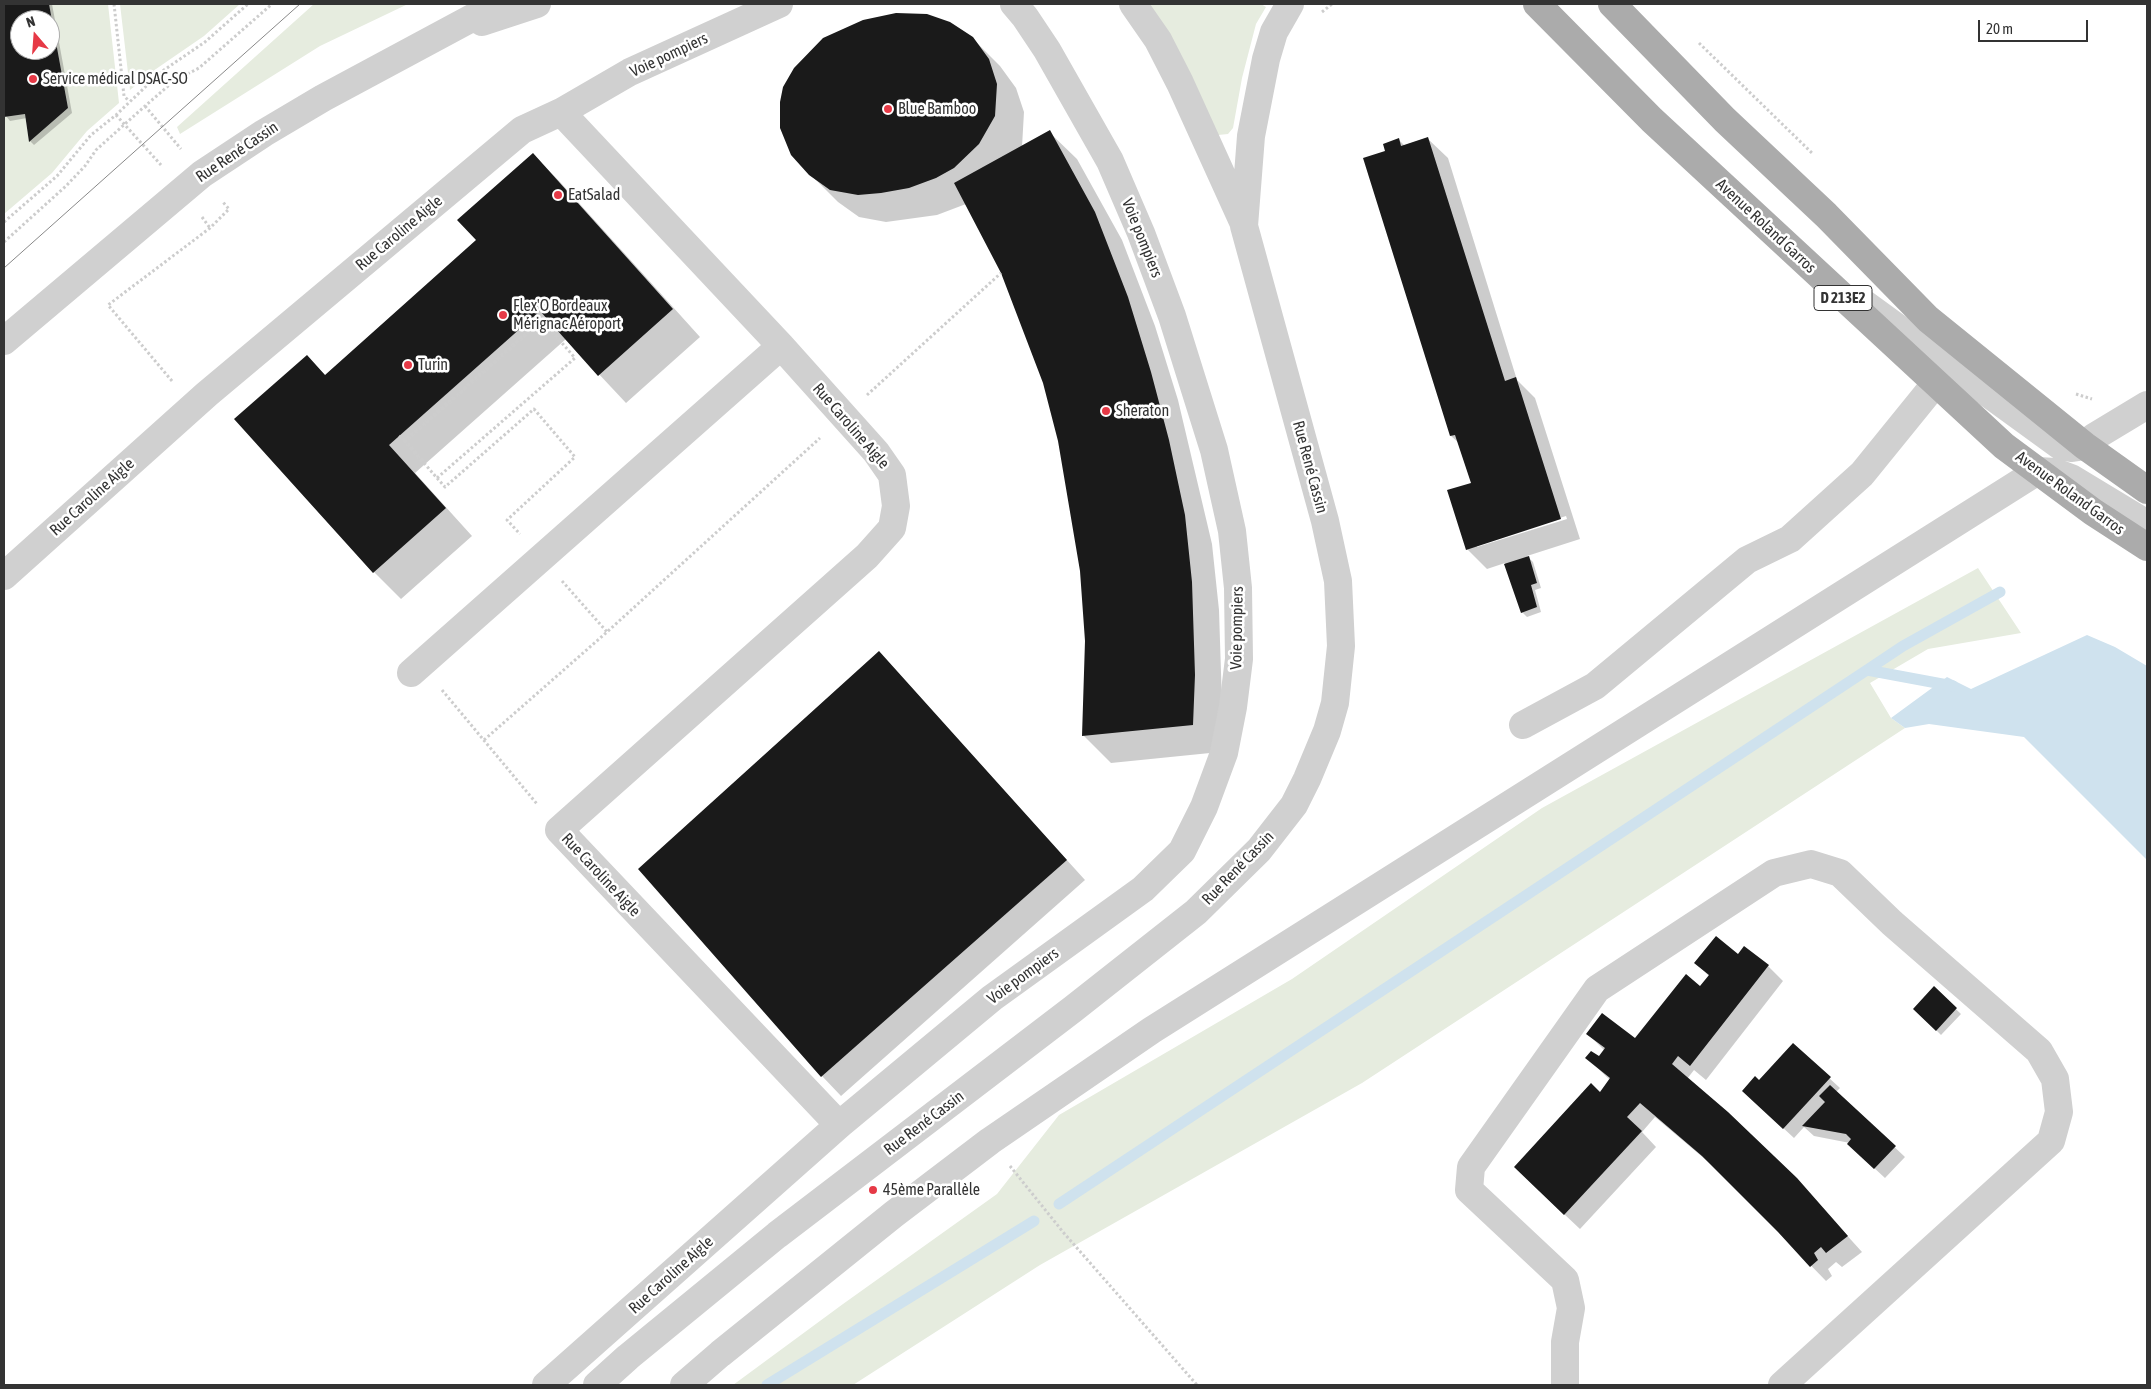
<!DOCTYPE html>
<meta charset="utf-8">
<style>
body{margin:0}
#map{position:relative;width:2151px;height:1389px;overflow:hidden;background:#fff;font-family:"Asap Condensed",sans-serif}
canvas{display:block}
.frame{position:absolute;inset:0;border:5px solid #333;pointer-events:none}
.north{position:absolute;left:10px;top:10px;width:50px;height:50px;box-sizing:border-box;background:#fff;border:1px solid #adadad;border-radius:50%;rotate:342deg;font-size:14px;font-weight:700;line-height:20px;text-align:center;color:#333}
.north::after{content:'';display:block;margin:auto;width:18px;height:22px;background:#e63946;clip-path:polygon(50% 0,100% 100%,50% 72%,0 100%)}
.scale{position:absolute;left:1978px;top:20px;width:110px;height:22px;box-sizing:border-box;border:2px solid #333;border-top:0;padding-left:6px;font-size:15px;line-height:18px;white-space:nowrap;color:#333;-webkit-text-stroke:4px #fff;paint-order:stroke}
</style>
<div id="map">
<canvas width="2151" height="1389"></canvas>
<div class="frame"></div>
<div class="north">N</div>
<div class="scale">20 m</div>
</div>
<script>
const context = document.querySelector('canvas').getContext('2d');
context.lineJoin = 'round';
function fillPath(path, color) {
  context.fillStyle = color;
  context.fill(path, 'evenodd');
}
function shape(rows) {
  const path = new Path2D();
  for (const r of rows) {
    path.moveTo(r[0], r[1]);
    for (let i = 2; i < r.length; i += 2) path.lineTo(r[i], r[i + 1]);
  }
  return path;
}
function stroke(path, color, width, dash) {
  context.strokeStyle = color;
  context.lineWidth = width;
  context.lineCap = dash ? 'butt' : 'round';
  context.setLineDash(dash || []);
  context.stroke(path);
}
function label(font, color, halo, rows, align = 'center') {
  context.font = font + ' "Asap Condensed",sans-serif';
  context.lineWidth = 5;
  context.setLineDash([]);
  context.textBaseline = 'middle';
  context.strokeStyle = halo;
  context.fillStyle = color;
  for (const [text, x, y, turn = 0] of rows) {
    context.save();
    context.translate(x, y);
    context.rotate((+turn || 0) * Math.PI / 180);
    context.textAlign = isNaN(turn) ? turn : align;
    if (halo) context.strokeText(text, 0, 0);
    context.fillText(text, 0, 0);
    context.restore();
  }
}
const green = shape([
 [49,4,108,4,119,103,87,131,52,173,4,214,4,113,4,117,25,114,29,141,68,108],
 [120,4,240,4,204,36,156,69,130,90],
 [314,4,408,4,320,46,180,134,177,127],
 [1148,4,1261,4,1266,7,1256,24,1242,78,1233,128,1228,134,1218,135],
 [1978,568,2021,633,1928,649,1870,683,1891,718,1905,728,1362,1083,1040,1265,853,1385,733,1385,843,1304,997,1194,1059,1115,1292,979,1542,808]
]);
const water = shape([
 [2087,635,2115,647,2147,666,2147,860,2024,737,1929,724,1905,728,1891,718,1947,677,1971,689]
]);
const shadow = shape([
 [4,4,52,4,72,113,34,145,30,141,27,118,10,121,6,116,4,104],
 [20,20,50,20,50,50,20,50],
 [972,38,1000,66,1016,88,1024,112,1022,147,1049,132,1077,159,1122,240,1155,326,1178,400,1212,544,1219,610,1222,703,1220,752,1111,763,1084,736,1086,641,1081,571,1059,441,1044,382,1002,273,966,204,937,215,886,222,859,217,838,202,810,174],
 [1428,139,1448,158,1517,380,1535,398,1580,539,1527,556,1533,562,1541,588,1535,590,1541,612,1527,617,1522,612,1505,563,1487,569,1467,549,1472,483,1460,444,1451,436,1387,151,1399,140,1405,146],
 [1566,516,1567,519,1477,547,1477,545],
 [533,154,560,182,700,337,626,403,566,339,415,473,472,536,401,599,374,572,307,357,326,376,477,241],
 [879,653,1085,880,841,1096,822,1076],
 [1738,955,1768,966,1783,981,1706,1080,1694,1070,1687,1079,1796,1179,1862,1252,1842,1267,1836,1262,1828,1269,1832,1276,1826,1281,1719,1171,1655,1117,1642,1132,1656,1147,1580,1229,1530,1182,1610,1080,1587,1058,1599,1058,1605,1051,1588,1034,1636,1040,1700,988,1709,976,1696,963],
 [1934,988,1961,1014,1941,1035,1915,1009],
 [1793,1045,1840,1088,1836,1092,1905,1157,1885,1178,1859,1154,1850,1143,1814,1136,1804,1127,1794,1138,1754,1101,1759,1081]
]);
const stream = shape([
 [1867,670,1953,686],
 [1059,1204,1867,670,1903,646,2000,592],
 [767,1385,1034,1221]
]);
const building = shape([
 [4,4,49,4,68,108,29,142,25,114,4,117],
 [20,20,50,20,50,50,20,50],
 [896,13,927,14,950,22,973,37,989,59,997,84,995,116,979,144,954,168,936,178,909,188,881,193,858,195,830,190,809,175,791,155,780,128,780,102,783,87,794,68,823,38,863,20],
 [1050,130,1095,212,1128,297,1151,372,1169,440,1185,515,1192,582,1195,675,1193,725,1082,736,1085,641,1080,571,1058,441,1043,383,1001,273,954,183],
 [1428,137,1505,381,1516,377,1561,519,1466,550,1447,490,1471,483,1455,435,1450,436,1363,158,1385,151,1383,144,1399,138,1401,146],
 [533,153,673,309,598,376,540,311,389,445,446,508,373,573,234,419,307,355,325,375,476,240,457,220],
 [1529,556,1537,583,1531,585,1537,607,1521,613,1504,564],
 [879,651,1067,860,821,1077,638,869],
 [1716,936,1738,954,1744,946,1769,965,1690,1066,1678,1056,1672,1064,1728,1112,1797,1178,1848,1236,1826,1253,1821,1247,1814,1253,1818,1260,1810,1267,1778,1232,1702,1156,1640,1103,1627,1117,1642,1131,1564,1215,1514,1167,1591,1083,1600,1092,1610,1078,1585,1058,1591,1051,1599,1056,1605,1048,1586,1034,1602,1013,1635,1038,1686,974,1700,986,1709,975,1694,963],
 [1934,986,1957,1008,1936,1031,1913,1009],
 [1793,1043,1831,1077,1783,1129,1742,1091,1755,1076,1759,1080],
 [1830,1085,1896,1146,1874,1169,1847,1144,1851,1139,1846,1134,1802,1126,1825,1102,1819,1096]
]);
const path = shape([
 [114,4,124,96,129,101],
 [1322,12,1332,4],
 [1699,43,1813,154],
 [145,106,181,149],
 [116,115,161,165],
 [202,217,210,228],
 [4,222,57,176,91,135,116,115,161,72,205,42,248,4],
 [4,242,66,186,85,166,96,150,145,106,174,81,199,68,272,4],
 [537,315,542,320],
 [172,381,108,305,210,228,229,209,222,201],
 [2076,394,2092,399],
 [867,395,1001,273],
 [399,436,405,441],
 [437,478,575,358,542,320,405,441,437,478,445,487,534,409,575,457,507,520,520,534],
 [562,581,607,632],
 [442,690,537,804],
 [484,740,607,632,820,438],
 [1010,1166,1063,1232,1197,1385]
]);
const minor = shape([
 [1133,4,1158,40,1180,83,1244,224],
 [482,22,537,4],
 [561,112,781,346,876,452,892,475,896,506,892,528,867,556,559,830,839,1125],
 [1865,304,2059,445,2072,448,2085,446,2094,437,2147,405],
 [4,341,202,174,264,133,323,98,498,4],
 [4,576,207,394,522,130,561,112,630,72,779,4],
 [411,673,781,346],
 [1523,725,1595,686,1747,560,1790,539,1862,474,1935,384],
 [546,1385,839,1125,992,998,1143,889,1182,851,1204,807,1224,753,1233,707,1239,659,1238,588,1232,531,1214,450,1172,316,1141,233,1110,161,1047,50,1025,17,1014,4],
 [597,1385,628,1357,777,1235,1073,1009,1196,912,1259,850,1294,805,1307,779,1327,731,1335,703,1341,646,1338,581,1325,521,1244,226,1251,136,1266,59,1274,32,1290,4],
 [684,1385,720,1354,894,1214,990,1141,1152,1030,2038,471,2055,472,2071,478,2147,524],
 [1565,1385,1565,1342,1571,1308,1565,1280,1469,1190,1471,1167,1597,989,1774,873,1811,864,1840,873,1892,923,2039,1051,2055,1079,2059,1112,2051,1141,1782,1385]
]);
const major = shape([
 [1537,4,1652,120,2004,446,2093,512,2147,547],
 [1612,4,1725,120,1826,215,1928,319,2085,446,2147,490]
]);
const tram = shape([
 [4,268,300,4]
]);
const markers = [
 [33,79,5,"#e63946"],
 [888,109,5,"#e63946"],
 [558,195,5,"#e63946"],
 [503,315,5,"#e63946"],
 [408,365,5,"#e63946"],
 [1106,411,5,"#e63946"],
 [873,1190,5,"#e63946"]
];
const shields = [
 [1843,298,58]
];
const shieldNames = [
 ["D 213E2",1843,298]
];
const streetNames = [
 ["Voie pompiers",669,55,-25],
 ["Rue René Cassin",237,152,-34],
 ["Avenue Roland Garros",1766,226,43],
 ["Rue Caroline Aigle",399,233,-40],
 ["Voie pompiers",1142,238,68],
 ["Rue Caroline Aigle",851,426,49],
 ["Rue René Cassin",1310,467,75],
 ["Avenue Roland Garros",2070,493,36],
 ["Rue Caroline Aigle",92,497,-42],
 ["Voie pompiers",1237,628,-89],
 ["Rue René Cassin",1238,868,-46],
 ["Rue Caroline Aigle",601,875,47],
 ["Voie pompiers",1023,976,-36],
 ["Rue René Cassin",924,1123,-37],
 ["Rue Caroline Aigle",671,1275,-42]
];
const poiNames = [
 ["Service médical DSAC-SO",43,79],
 ["Blue Bamboo",898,109],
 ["EatSalad",568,195],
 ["Flex'O Bordeaux",513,306],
 ["Mérignac Aéroport",513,324],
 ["Turin",418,365],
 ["Sheraton",1116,411],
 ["45ème Parallèle",883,1190]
];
fillPath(green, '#e6ecdf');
fillPath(water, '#cfe2ee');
fillPath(shadow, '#0003');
stroke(stream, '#cfe2ee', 11);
fillPath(building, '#1a1a1a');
stroke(path, '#cdcdcd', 3, [2.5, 2.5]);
stroke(minor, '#d0d0d0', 28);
stroke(major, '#ababab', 28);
stroke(tram, '#888', 1);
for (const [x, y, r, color] of markers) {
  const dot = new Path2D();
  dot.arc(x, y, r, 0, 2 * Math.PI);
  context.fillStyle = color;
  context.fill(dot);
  stroke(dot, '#fff', 2);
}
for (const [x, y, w] of shields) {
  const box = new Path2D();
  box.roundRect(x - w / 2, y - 12.5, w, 25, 4);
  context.fillStyle = '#fff';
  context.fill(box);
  stroke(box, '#333', 1);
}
label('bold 15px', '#333', null, shieldNames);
label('16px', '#333', '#fff', streetNames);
label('16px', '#333', '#fff', poiNames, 'left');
</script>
